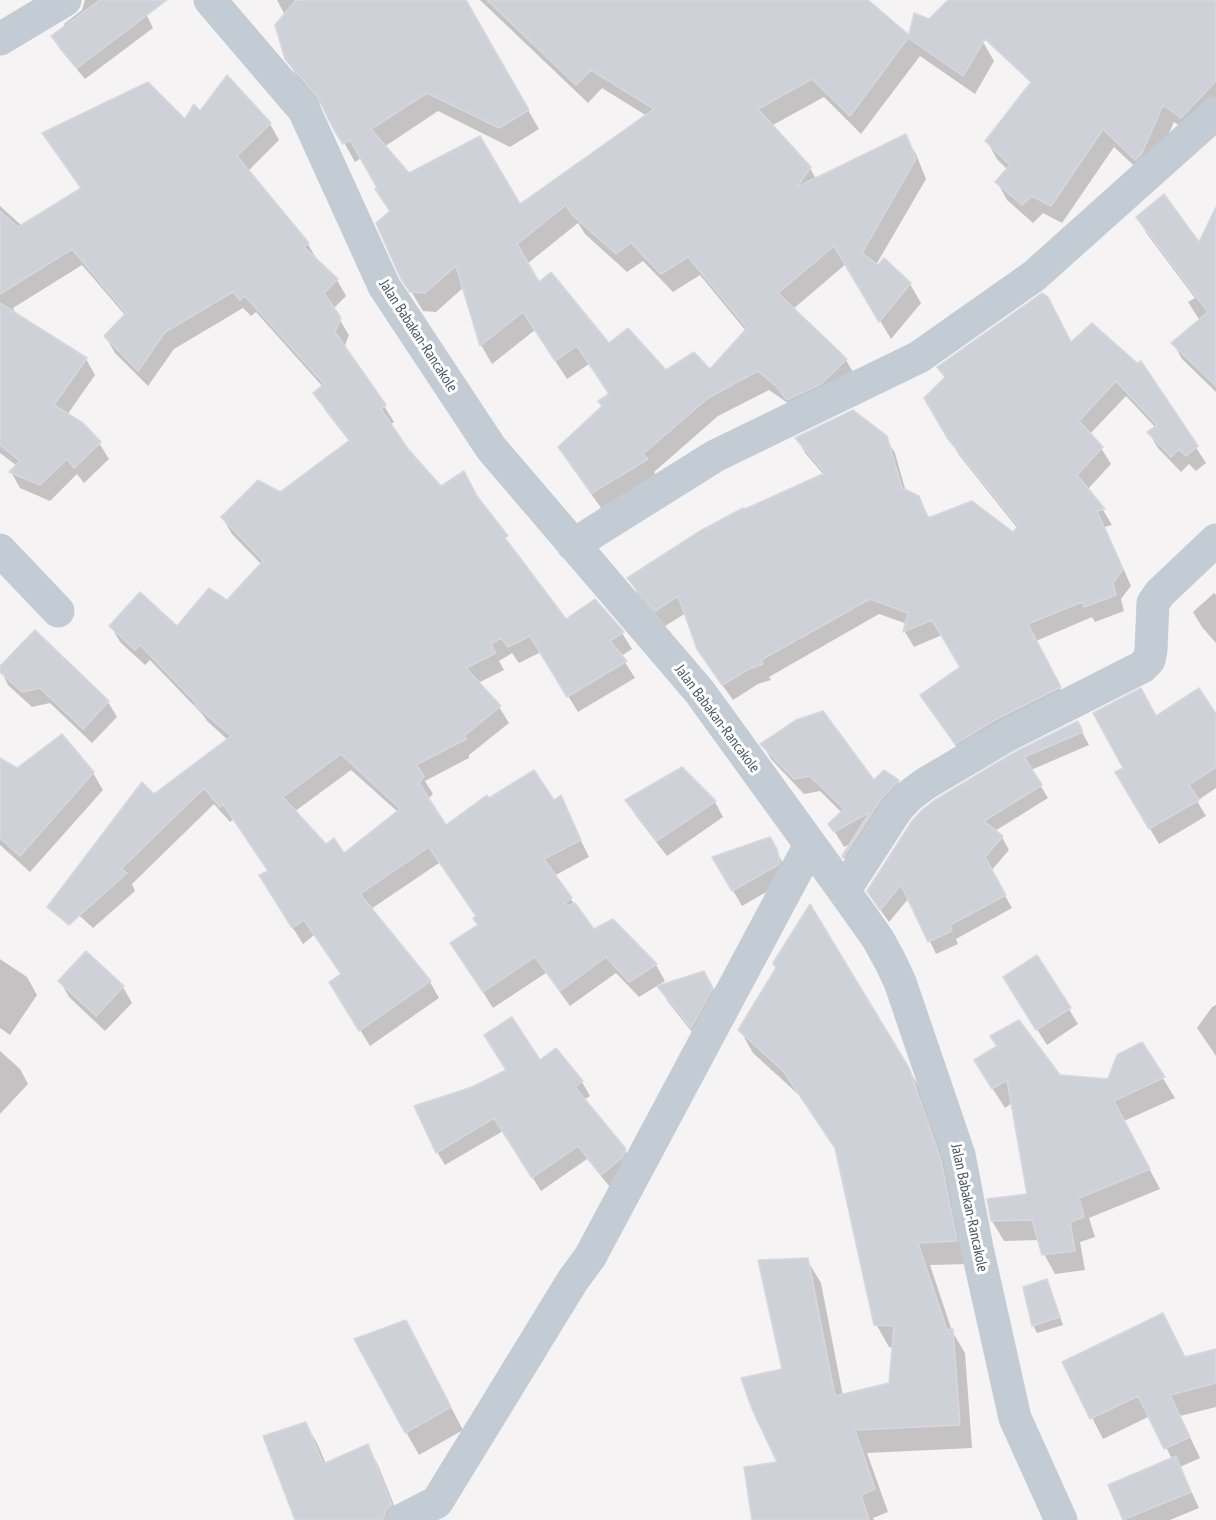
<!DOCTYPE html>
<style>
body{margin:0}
canvas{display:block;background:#f5f3f3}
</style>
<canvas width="1216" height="1520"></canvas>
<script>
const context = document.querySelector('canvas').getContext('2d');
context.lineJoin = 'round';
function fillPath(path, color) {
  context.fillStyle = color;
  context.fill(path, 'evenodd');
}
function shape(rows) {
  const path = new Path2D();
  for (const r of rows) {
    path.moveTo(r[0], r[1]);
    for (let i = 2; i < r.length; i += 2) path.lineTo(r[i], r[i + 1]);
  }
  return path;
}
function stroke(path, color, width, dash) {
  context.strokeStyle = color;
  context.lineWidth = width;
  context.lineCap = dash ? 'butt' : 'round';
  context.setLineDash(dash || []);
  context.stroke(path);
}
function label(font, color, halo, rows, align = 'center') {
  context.font = font + ' "PT Sans Narrow",sans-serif';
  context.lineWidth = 6;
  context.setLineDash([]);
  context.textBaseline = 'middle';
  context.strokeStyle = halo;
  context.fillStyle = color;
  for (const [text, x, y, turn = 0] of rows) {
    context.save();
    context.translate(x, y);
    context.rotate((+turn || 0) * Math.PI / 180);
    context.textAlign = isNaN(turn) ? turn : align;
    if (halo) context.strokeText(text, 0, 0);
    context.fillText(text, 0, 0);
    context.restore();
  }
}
const shadow = shape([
 [85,0,139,0,153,28,85,79,60,49,53,37,65,28,64,24,82,10],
 [277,0,464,0,539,129,510,147,438,111,384,147,409,175,519,206,647,116,602,88,588,103,480,0,865,0,910,38,983,42,994,61,975,94,920,56,861,134,824,97,771,126,810,168,816,179,905,136,916,154,926,179,876,265,910,284,921,303,891,339,846,264,793,309,846,360,857,379,789,404,769,390,718,416,654,472,658,479,604,512,571,466,560,447,603,407,610,395,589,364,567,379,535,330,492,364,481,345,464,287,436,312,423,311,402,276,391,213,377,190,379,189,361,158,355,162,327,112,298,79,287,59,285,15],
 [578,223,585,234,627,272,643,261,673,292,700,275,746,331,710,372,665,372,609,345,538,284,527,264],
 [961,0,1216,0,1216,110,1192,135,1174,122,1151,174,1147,178,1114,147,1062,223,1043,213,1033,223,1007,200,997,182,1008,170,997,159,987,141,1045,69],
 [200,113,270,124,279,140,248,171,308,244,317,260,337,280,346,296,333,309,349,335,344,348,384,406,394,422,390,425,407,450,441,488,480,503,565,622,622,633,632,649,621,656,635,678,578,712,541,652,519,663,512,653,499,661,504,670,478,683,499,707,509,723,469,755,469,758,425,781,433,794,428,799,446,827,489,800,553,802,560,798,589,857,554,876,594,931,656,965,665,981,639,997,616,973,570,1006,546,973,493,1008,452,943,479,926,477,917,439,863,371,909,430,982,439,998,370,1046,341,999,342,976,314,935,303,944,270,892,269,872,234,819,230,822,214,804,132,884,135,891,93,928,70,907,154,796,228,740,207,721,203,715,150,660,145,665,120,642,111,626,177,628,227,602,262,565,232,534,222,517,280,494,350,442,325,410,315,393,323,387,256,312,251,316,243,308,174,349,148,386,115,353,105,336,125,315,82,265,13,308,17,316,86,359,95,375,67,415,99,443,109,459,84,483,77,474,50,501,20,488,11,472,17,466,0,453,0,206,22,226,81,189,45,134,185,121],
 [351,770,398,812,344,855,325,846,294,812],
 [1216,216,1216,392,1182,359,1173,343,1200,321,1188,302,1195,298,1147,234,1138,218,1199,245],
 [1071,343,1137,365,1141,363,1206,463,1196,471,1189,464,1181,472,1158,448,1149,433,1156,428,1126,396,1089,435,1101,448,1111,464,1087,490,1103,510,1112,525,1105,527,1131,586,1121,599,1124,611,1095,622,1092,617,1036,641,1068,704,965,759,931,711,962,668,942,635,914,647,905,632,907,624,879,614,769,677,771,680,758,684,733,700,708,665,686,613,665,626,638,594,629,578,744,511,824,475,806,454,797,439,885,437,895,453,906,492,918,497,930,519,1013,534,1018,529,959,455,926,398,946,379,939,368],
 [1214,593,1216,595,1216,643,1202,627,1193,612],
 [0,668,108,702,117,717,92,743,50,703,32,707,8,685],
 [1216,716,1216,788,1197,801,1206,816,1159,844,1117,773,1125,769,1156,718],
 [1077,723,1089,745,1031,770,1048,798,995,831,1002,837,1009,850,991,871,1012,908,956,939,958,944,936,954,909,898,889,922,876,904,913,821],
 [762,744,874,782,885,772,898,781,907,796,853,872,843,856,852,843,844,847,830,824,842,813,820,791,804,794,771,759],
 [0,760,17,770,93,773,103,790,30,872,0,845],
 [682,769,715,802,723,817,667,856,636,816,627,801],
 [769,839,786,868,787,880,742,906,714,858],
 [1037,957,1078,1024,1047,1045,1014,993],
 [0,959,27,977,37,995,10,1035,0,1028],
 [60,981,123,987,132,1003,105,1031,69,997],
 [660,987,713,988,720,1004,700,1042,668,1002],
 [1216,1005,1216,1056,1197,1028,1212,1007],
 [740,1030,908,1068,922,1092,953,1184,969,1264,930,1265,952,1331,965,1353,972,1448,867,1453,888,1512,873,1518,874,1520,754,1520,779,1463,784,1371,807,1260,821,1283,843,1396,890,1384,893,1348,889,1347,876,1324,837,1152,799,1095,753,1053],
 [1142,1044,1175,1098,1124,1121,1160,1189,1089,1218,1095,1237,1080,1242,1085,1270,1055,1274,1044,1254,1039,1240,1004,1241,992,1221,1028,1196,1012,1103,1005,1108,987,1080,1059,1077,1109,1081],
 [556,1050,582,1082,590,1096,584,1100,625,1150,633,1164,610,1187,587,1159,541,1191,503,1131,445,1165,437,1152,472,1088,539,1063],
 [0,1051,20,1069,28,1084,0,1114],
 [1047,1280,1063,1325,1037,1333,1033,1325],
 [1174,1336,1185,1358,1216,1350,1216,1407,1180,1416,1200,1458,1180,1467,1199,1508,1170,1520,1125,1520,1110,1486,1172,1459,1150,1416,1103,1439,1064,1363],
 [418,1345,463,1430,419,1455,406,1432],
 [306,1424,317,1443,326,1464,367,1446,378,1465,400,1520,296,1520]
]);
const building = shape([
 [100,0,167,0,77,68,51,36,100,0],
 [296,0,466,0,529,110,499,128,427,93,371,129,409,173,480,136,520,204,654,109,591,70,576,85,487,0,868,0,909,35,914,13,929,19,948,0,1216,0,1216,81,1181,118,1163,105,1141,155,1135,160,1103,129,1051,206,1032,196,1022,205,995,182,1010,165,985,141,1031,82,985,39,963,76,908,38,850,116,812,79,758,109,811,167,797,187,906,134,916,159,862,253,878,265,884,258,911,283,879,322,834,246,778,293,847,359,821,384,787,400,776,386,758,371,708,398,643,454,648,459,592,493,558,447,602,406,598,401,609,394,577,346,555,361,523,312,480,346,456,266,425,293,410,292,400,277,376,223,390,211,375,189,377,188,350,140,343,144,334,130,318,98,285,59,275,25,296,0],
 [566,205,572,215,616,254,631,243,661,274,688,257,747,328,710,369,694,352,666,370,628,328,609,343,551,272,539,282,517,244,566,205],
 [227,75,271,123,237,156,309,243,304,247,338,279,324,293,341,318,335,332,386,405,381,409,408,449,441,486,464,471,477,496,508,536,505,538,566,619,595,599,624,632,610,641,627,661,567,697,530,636,508,647,501,638,491,644,496,653,466,668,501,706,464,736,466,739,416,765,424,776,419,783,446,825,487,795,489,798,534,770,554,800,561,795,581,840,544,859,572,898,565,903,567,906,575,903,594,929,613,919,657,964,629,982,606,957,560,991,535,957,483,992,450,943,478,925,473,918,476,916,429,847,360,894,431,981,359,1031,329,982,341,974,304,920,292,928,259,875,268,871,223,804,220,807,204,788,121,869,127,873,69,925,47,907,142,782,154,794,231,736,195,705,196,703,140,645,135,650,109,626,140,592,177,626,209,588,227,600,263,561,221,517,258,480,280,492,350,440,313,393,324,384,245,296,240,300,233,292,165,332,138,371,104,336,126,313,72,249,0,294,0,211,18,227,81,188,42,133,148,82,185,119,194,104,200,111,227,75],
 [341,754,400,809,344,853,334,838,326,844,283,797,341,754],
 [1164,194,1199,242,1216,207,1216,386,1171,343,1208,312,1136,217,1164,194],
 [1042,293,1048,297,1071,342,1092,323,1137,363,1141,361,1198,446,1186,456,1179,449,1171,457,1147,432,1157,425,1116,381,1079,421,1103,447,1077,475,1105,509,1097,511,1123,569,1113,583,1116,595,1084,607,1082,602,1028,624,1061,687,997,719,955,744,920,695,960,667,932,620,903,632,908,613,870,599,761,660,763,664,749,669,722,685,697,649,678,596,655,611,627,578,700,531,743,508,745,509,825,473,795,438,853,410,887,436,902,488,919,496,928,518,972,501,1013,532,1018,526,948,439,924,398,945,377,937,367,1042,293],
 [0,303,87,358,54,405,83,423,101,442,74,468,67,459,40,485,9,472,20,461,0,445,0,303],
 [35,630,109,701,83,729,40,688,22,692,0,672,0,666,35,630],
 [1141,688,1156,716,1199,688,1216,714,1216,767,1189,785,1199,800,1149,829,1115,772,1123,768,1093,713,1141,688],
 [823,711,874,780,884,770,899,780,881,799,843,858,842,856,870,812,834,832,828,824,844,809,810,776,794,779,760,744,796,720,823,711],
 [1078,721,1083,732,1024,757,1042,785,984,821,1003,836,985,857,1006,895,950,925,952,931,928,942,901,885,880,910,867,891,912,821,922,810,935,800,1015,752,1078,721],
 [62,734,94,772,20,856,0,838,0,758,17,768,62,734],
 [682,767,716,801,657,841,625,800,682,767],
 [770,837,777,849,780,862,778,865,732,891,712,857,770,837],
 [810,904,909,1068,941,1160,957,1241,918,1243,947,1330,953,1329,960,1425,855,1430,875,1489,861,1495,869,1520,752,1520,744,1467,777,1462,752,1409,741,1378,782,1369,758,1260,808,1258,835,1396,889,1383,894,1326,874,1325,835,1148,784,1072,738,1030,776,968,773,963,810,904],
 [86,951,124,986,96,1016,58,981,86,951],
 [1037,955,1071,1008,1036,1030,1003,977,1037,955],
 [704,971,713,988,691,1028,657,986,704,971],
 [512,1017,540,1060,556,1048,583,1081,575,1087,626,1149,622,1158,601,1175,578,1146,532,1178,494,1118,436,1153,414,1106,472,1087,506,1070,484,1035,512,1017],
 [1019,1020,1060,1075,1108,1079,1117,1055,1142,1042,1165,1077,1114,1101,1150,1169,1079,1198,1084,1217,1070,1222,1075,1251,1042,1255,1032,1220,991,1221,987,1199,1027,1194,1007,1080,992,1089,974,1060,997,1046,990,1036,1019,1020],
 [1047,1279,1060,1317,1032,1326,1023,1287,1047,1279],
 [1163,1313,1185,1357,1216,1349,1216,1383,1170,1395,1190,1437,1164,1449,1138,1396,1090,1419,1062,1362,1163,1313],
 [406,1320,451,1407,405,1433,354,1339,406,1320],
 [306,1422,323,1464,368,1444,392,1505,386,1510,383,1520,295,1520,263,1436,306,1422],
 [1176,1456,1191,1492,1123,1520,1108,1485,1176,1456]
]);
const minor = shape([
 [210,0,304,110,384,286,491,448,699,691,844,891,878,939,890,961,900,982,959,1155,977,1248,1015,1418,1061,1520],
 [0,39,65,0],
 [573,545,715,456,919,357,1034,276,1216,113],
 [0,550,58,611],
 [844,891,897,809,909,796,925,784,1006,736,1142,667,1149,660,1151,650,1153,603,1160,593,1216,540],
 [402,1520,437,1502,573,1280,590,1257,810,845]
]);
const streetNames = [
 ["Jalan Babakan-Rancakole",418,336,57],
 ["Jalan Babakan-Rancakole",717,719,53],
 ["Jalan Babakan-Rancakole",969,1208,78]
];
fillPath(shadow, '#0003');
fillPath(building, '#ced1d8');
stroke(building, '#d6d8de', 1.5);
stroke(minor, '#c3ccd5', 33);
label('15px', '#485462', '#fff', streetNames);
</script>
